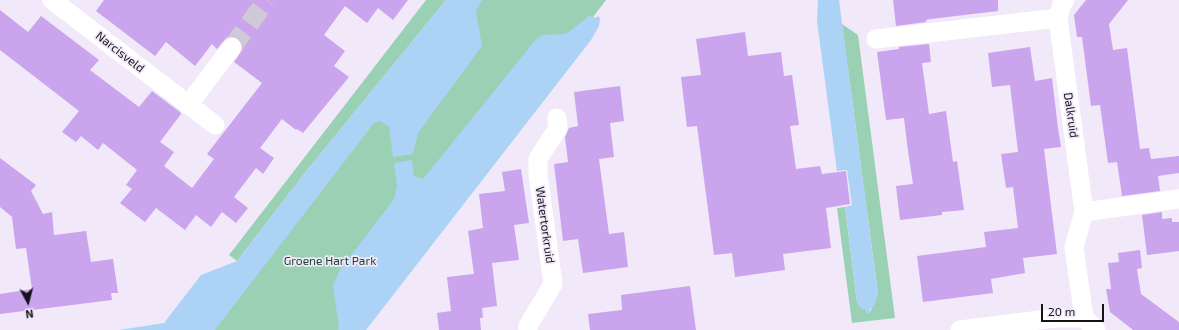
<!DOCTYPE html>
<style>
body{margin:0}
#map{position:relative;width:1179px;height:330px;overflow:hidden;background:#f1e9f9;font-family:"Exo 2",sans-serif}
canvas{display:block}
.north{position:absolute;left:8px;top:282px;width:40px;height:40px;-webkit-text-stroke:3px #f1e9f9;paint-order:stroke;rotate:173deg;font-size:11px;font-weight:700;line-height:16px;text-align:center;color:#151318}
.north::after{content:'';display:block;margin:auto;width:14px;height:18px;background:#151318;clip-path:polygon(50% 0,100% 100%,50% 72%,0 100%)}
.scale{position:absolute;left:1041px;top:304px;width:63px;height:18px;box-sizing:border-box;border:2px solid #151318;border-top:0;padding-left:5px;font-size:12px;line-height:14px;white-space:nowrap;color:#151318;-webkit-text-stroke:3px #f1e9f9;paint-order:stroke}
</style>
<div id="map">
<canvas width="1179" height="330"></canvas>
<div class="north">N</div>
<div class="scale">20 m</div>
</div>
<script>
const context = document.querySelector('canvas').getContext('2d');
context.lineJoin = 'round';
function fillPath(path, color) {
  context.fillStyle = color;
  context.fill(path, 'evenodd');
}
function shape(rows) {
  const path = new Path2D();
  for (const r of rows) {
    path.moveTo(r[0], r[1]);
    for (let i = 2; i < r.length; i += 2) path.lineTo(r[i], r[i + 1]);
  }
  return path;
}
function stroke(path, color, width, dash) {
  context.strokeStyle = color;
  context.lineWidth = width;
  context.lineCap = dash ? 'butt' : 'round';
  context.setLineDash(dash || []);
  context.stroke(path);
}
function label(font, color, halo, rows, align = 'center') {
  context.font = font + ' "Exo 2",sans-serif';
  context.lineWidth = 3.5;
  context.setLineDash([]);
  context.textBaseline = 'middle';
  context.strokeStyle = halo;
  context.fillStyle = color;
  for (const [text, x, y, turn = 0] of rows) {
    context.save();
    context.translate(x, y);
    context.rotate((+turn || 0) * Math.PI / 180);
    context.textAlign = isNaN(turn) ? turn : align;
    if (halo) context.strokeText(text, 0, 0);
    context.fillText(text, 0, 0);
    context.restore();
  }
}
const green = shape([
 [426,0,446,0,308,169,237,261,229,255],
 [458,0,606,0,355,330,174,330,198,327],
 [842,24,858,35,895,318,852,323,837,208,845,207,857,302,866,310,866,313,870,312,878,294]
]);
const water = shape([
 [446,0,482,0,476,11,482,46,418,133,413,154,393,157,389,127,380,121,374,123,215,330,119,330,164,323,201,275,237,261,308,169],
 [818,0,839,0,878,295,874,306,870,309,870,312,868,313,866,313,866,310,861,309,857,302,845,207,852,205,847,170,837,171,817,21],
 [589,16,596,18,598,16,600,18,599,26,591,40,366,330,338,330,339,328,333,286,340,270,394,199,397,186,394,163,412,160,414,176,423,179,537,38,542,35,566,34]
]);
const building = shape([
 [104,0,408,0,393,20,378,8,367,23,345,6,324,35,345,51,334,66,349,77,303,133,297,129,296,130,282,119,260,148,274,158,263,174,256,168,234,197,248,208,236,223,222,212,211,227,196,215,185,230,156,208,145,222,120,203,132,189,126,185,137,170,103,143,98,150,81,136,76,142,62,132,79,111,0,50,0,10,28,32,41,16,99,60,90,70,139,107,152,91,180,112,181,114,160,142,174,152,164,166,192,188,214,159,207,154,262,83,234,62,243,49,242,43,238,38,233,36,227,37,217,49,212,44,195,66,166,42,155,56,96,11],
 [893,0,998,0,998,11,931,19,926,20,926,22,896,26],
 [1086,0,1128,0,1109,24,1113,50,1127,48,1140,149,1149,148,1151,159,1179,156,1179,173,1158,176,1160,191,1122,196,1117,162,1108,163,1100,105,1091,106,1082,37,1077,37,1074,15],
 [745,32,748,56,781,52,784,76,792,75,799,125,790,126,796,169,820,166,822,174,846,171,850,204,826,208,831,248,783,254,785,270,735,277,732,253,714,255,697,126,687,127,681,77,701,75,696,39],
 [929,44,931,62,922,63,929,114,946,111,953,162,957,161,964,210,942,212,942,215,900,220,896,186,913,184,908,151,904,118,886,120,877,52,899,49,899,47],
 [1030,47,1035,81,1052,78,1058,128,1061,147,1044,149,1057,254,1023,258,1025,273,991,279,993,293,923,302,917,256,986,247,984,232,1018,228,1013,187,1006,188,1001,154,1018,152,1010,85,992,87,988,53],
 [620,86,624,121,610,123,614,157,599,159,609,234,624,232,628,267,583,273,578,239,563,241,554,164,568,162,565,137,569,128,578,126,574,92],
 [0,158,36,185,31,191,43,214,52,212,54,235,86,231,91,262,113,259,118,293,111,293,112,300,0,314,0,294,32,289,26,248,16,249,12,217,0,207],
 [521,169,529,223,514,225,519,260,492,263,497,306,482,308,483,318,480,318,481,330,439,330,437,313,451,311,447,277,474,274,468,231,483,228,479,194,505,191,502,172],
 [1162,212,1162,219,1172,218,1172,222,1179,222,1179,251,1147,255,1142,215],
 [1140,250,1142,268,1137,269,1141,294,1179,322,1179,330,1133,330,1110,312,1106,289,1111,289,1108,263,1119,262,1118,253],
 [690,286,696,330,590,330,588,314,622,310,621,295]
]);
const streetTunnel = shape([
 [232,47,267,0]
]);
const street = shape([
 [52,0,215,125],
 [1065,0,1062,4,1058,18,1084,212,1074,247,1084,318],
 [876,39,1058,18],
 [188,105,232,47],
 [1084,212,1179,199],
 [528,330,528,326,553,284,538,174,538,159,558,128,557,118],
 [960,330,1056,318,1084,318,1096,330]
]);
const streetNames = [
 ["Narcisveld",120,52,38],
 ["Dalkruid",1071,115,82],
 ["Watertorkruid",545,225,82]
];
const parkNames = [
 ["Groene Hart Park",330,261]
];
fillPath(green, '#9ad1b4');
fillPath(water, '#acd2f6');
fillPath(building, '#caa4ec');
stroke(streetTunnel, '#d0c9d7', 19, [19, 10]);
stroke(street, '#fff', 19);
label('12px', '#151318', '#f1e9f9', streetNames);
label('12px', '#1e4533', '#f1e9f9', parkNames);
</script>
